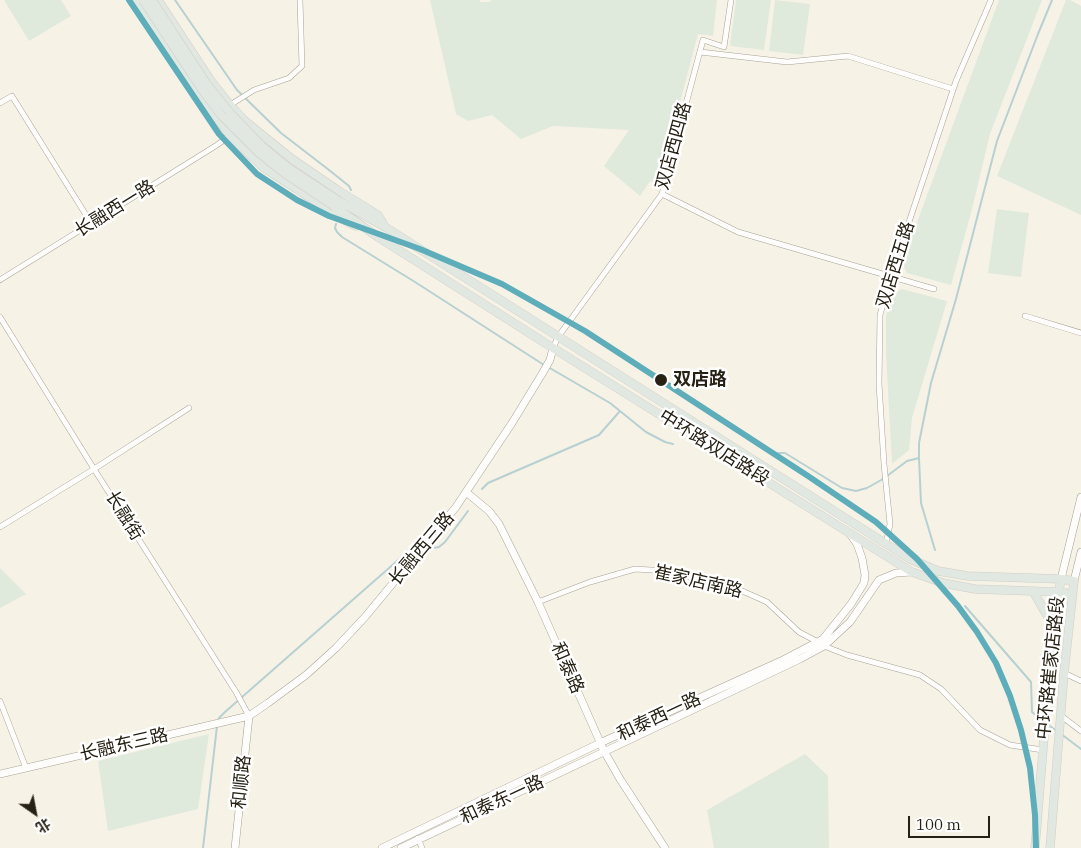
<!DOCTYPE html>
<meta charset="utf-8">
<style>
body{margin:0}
#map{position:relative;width:1081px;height:848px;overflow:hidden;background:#f7f2e6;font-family:"IBM Plex Serif","Noto Sans SC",serif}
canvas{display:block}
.north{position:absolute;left:10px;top:788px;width:50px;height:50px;-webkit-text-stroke:4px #fff;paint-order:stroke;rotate:147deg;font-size:14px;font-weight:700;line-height:20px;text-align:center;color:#272114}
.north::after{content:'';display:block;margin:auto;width:18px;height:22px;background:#272114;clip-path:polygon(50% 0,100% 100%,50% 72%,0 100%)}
.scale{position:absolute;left:908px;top:816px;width:82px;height:22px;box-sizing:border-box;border:2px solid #272114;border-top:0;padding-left:6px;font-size:15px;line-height:18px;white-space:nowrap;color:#272114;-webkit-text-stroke:4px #fff;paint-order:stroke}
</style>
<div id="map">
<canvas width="1081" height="848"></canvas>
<div class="north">北</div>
<div class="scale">100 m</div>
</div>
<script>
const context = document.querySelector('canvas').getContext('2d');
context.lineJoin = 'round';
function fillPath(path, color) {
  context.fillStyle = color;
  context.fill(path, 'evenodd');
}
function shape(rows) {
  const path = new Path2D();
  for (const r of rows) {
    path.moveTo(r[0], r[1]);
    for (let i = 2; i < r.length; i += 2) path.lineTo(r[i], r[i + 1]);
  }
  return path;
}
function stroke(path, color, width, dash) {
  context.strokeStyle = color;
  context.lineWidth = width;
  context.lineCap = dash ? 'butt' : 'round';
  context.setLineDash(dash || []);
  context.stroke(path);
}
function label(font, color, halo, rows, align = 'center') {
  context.font = font + ' "IBM Plex Serif","Noto Sans SC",serif';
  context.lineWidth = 5;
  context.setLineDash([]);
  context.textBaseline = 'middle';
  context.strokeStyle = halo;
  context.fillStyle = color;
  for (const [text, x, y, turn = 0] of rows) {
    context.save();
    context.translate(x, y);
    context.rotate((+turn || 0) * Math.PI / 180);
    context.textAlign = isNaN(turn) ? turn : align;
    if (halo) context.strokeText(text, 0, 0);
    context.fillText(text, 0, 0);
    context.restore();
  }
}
const green = shape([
 [4,0,61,0,71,16,29,41],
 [430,0,480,0,480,2,489,2,492,0,717,0,713,36,698,34,669,144,660,185,650,181,640,196,604,166,629,130,553,126,521,139,492,115,468,121,456,114],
 [736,0,771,0,764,50,730,46],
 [775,0,810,4,803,55,769,51],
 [999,0,1042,0,990,134,971,213,951,285,907,273,902,263],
 [1066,0,1070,0,1081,6,1081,215,997,176],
 [997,209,1029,213,1021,277,988,273],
 [902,289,947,301,912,418,909,450,892,464,886,354,886,316,891,295],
 [0,568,26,594,0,608],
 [209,734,198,809,108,831,98,761],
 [805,754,828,776,829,848,714,848,707,810]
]);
const stream = shape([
 [175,0,237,90,281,133,329,170,349,186,351,190],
 [336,224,335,228,337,232,342,237,415,282,544,365],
 [548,367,610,403,646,432,665,442,673,444],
 [778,453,785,453,842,488,856,491,867,488,883,479],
 [887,476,907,461,919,458],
 [482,489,488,483,599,435,620,411],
 [428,546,433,548,439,547,445,542,468,511],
 [935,550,921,503,919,458,919,443,931,383,956,299,997,141,1038,34,1052,0],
 [965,606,1031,682,1032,712,1043,721],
 [218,722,219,718,225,712,405,554,412,548,420,545],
 [1047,724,1057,731],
 [1061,734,1081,749],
 [203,848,217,726]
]);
const street = shape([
 [700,52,787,62,848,56,953,89],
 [0,103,12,96,91,223],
 [230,105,254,90,289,78,302,66,300,0],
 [662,194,738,232,934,289],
 [0,280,217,145,232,134],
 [1025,316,1081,333],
 [0,317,94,469,236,692,249,716],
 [553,348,558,337,662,194,703,40,724,47,731,0],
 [0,527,94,469,189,408],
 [886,544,890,524,884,464,879,384,880,315,891,276,956,81,991,0],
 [538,602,590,582,635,569,667,571,740,590,767,602,799,632,818,642],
 [824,646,847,655,920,675,941,689,980,730,1010,745,1043,750],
 [1064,673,1081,681],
 [0,701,26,768],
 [1060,715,1081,731],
 [418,838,422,848]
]);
const secondary = shape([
 [466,492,489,511,499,524,538,602,604,751,620,779,665,848],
 [1061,579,1081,497],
 [1074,581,1081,552],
 [0,774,249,716,268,703,306,675,336,648,365,617,456,507,512,423,542,374,550,360,553,348],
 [235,848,249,716],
 [382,848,600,743,781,661,823,639,851,604,864,583,865,575,862,558,857,544,850,534],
 [401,848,800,659,824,646,850,622,879,580,896,573,912,572]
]);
const primary = shape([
 [137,0,191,83,230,136,264,168,346,221,356,226],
 [158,0,211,81,230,105,245,121,292,159,339,191,378,215,384,225],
 [339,201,385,227,910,559,938,571,968,576,1061,579,1074,581,1064,673,1050,848],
 [335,207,378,237,553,348,912,572,943,583,975,589,1058,592,1072,594],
 [1033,591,1053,626],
 [1035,848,1053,626,1061,579]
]);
const primaryBridge = shape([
 [143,0,201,88,221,115,259,153,284,173,335,207],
 [152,0,206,83,231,114,262,146,287,167,339,201]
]);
const metro1 = shape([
 [129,0,219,134,257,174,297,200,329,216,420,249,502,284,585,331,808,476,876,522,917,559,958,606,977,632,996,663,1010,696,1021,730,1030,768,1035,815,1036,848]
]);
const markers = [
 [661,380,7,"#272114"]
];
const streetNames = [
 ["双店西四路",674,146,-75],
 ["长融西一路",115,209,-32],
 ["双店西五路",896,265,-73],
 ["中环路双店路段",714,448,32],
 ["长融街",124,516,58],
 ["长融西三路",422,549,-50],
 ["崔家店南路",698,582,13],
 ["和泰路",567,668,66],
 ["中环路崔家店路段",1051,668,-84],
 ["和泰西一路",659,717,-25],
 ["长融东三路",124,745,-13],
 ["和顺路",242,782,-84],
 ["和泰东一路",502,800,-25]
];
const stopNames = [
 ["双店路",673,380]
];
fillPath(green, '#dfeadd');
stroke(stream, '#b7d0d2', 2);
stroke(street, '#a8a397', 6);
stroke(secondary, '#a8a397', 8);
stroke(primary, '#d1cec7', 9);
stroke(street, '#fefdfb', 5);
stroke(secondary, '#fefdfb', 7);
stroke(primary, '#e0e8e1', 8);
stroke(primaryBridge, '#d1cec7', 9, []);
stroke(primaryBridge, '#e0e8e1', 8);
stroke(metro1, '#5daeba', 6);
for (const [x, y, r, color] of markers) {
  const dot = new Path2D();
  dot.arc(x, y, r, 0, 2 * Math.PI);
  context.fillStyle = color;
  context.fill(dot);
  stroke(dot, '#fff', 2);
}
label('18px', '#272114', '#fff', streetNames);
label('bold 18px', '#272114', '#fff', stopNames, 'left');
</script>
